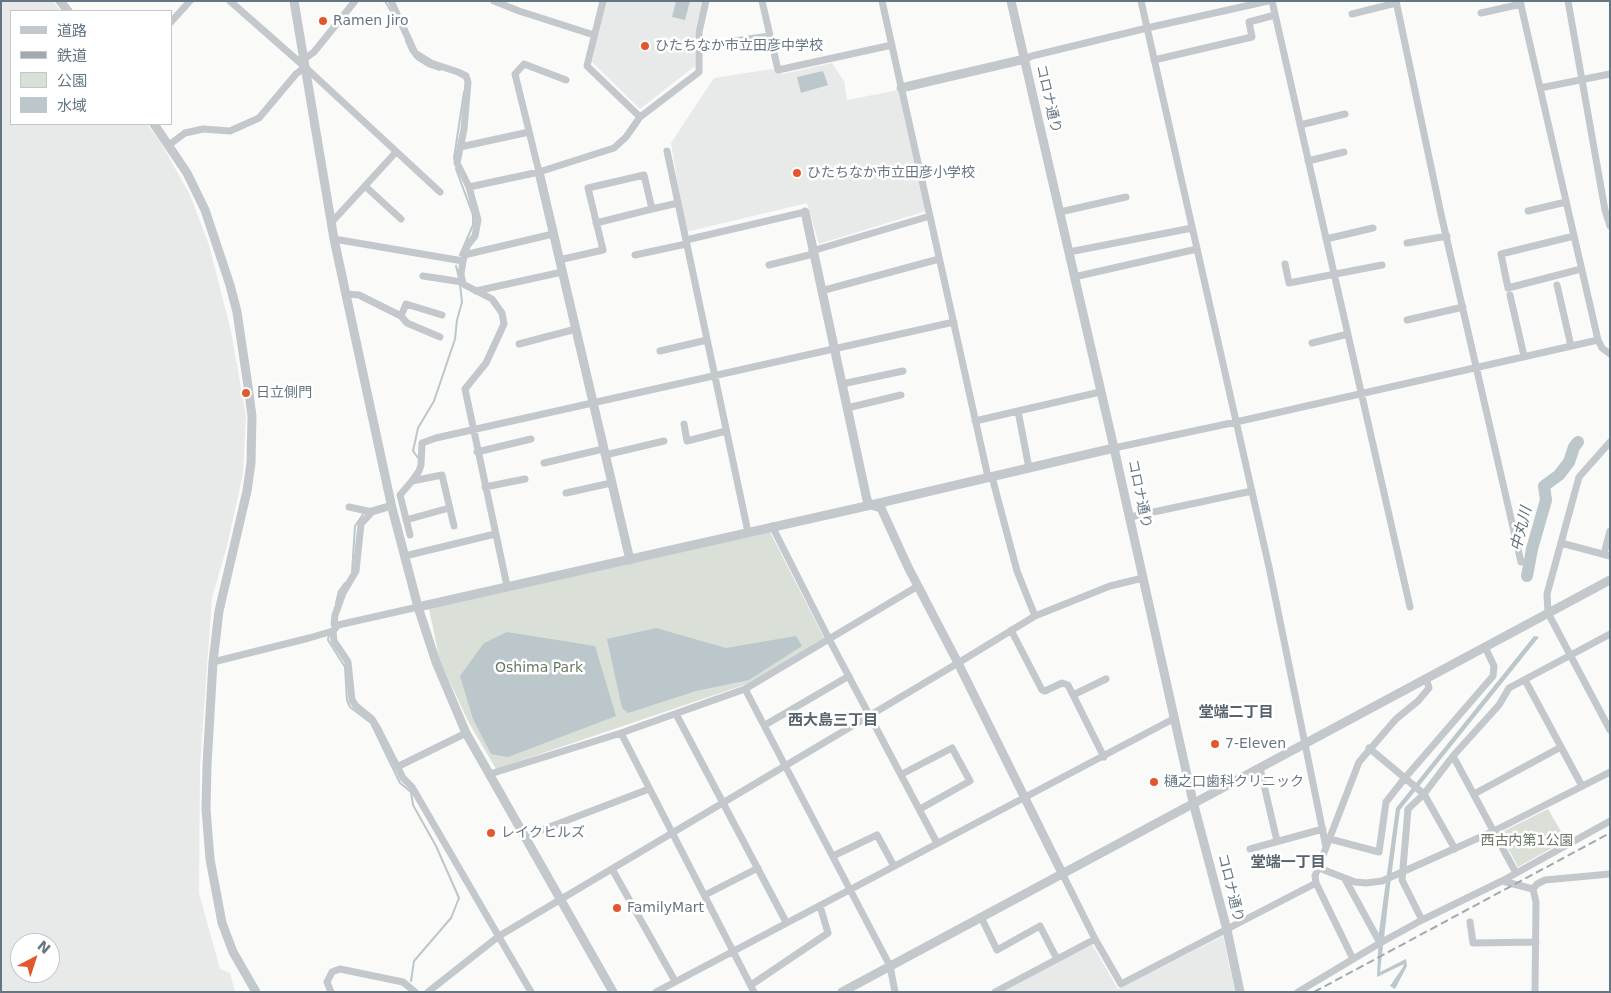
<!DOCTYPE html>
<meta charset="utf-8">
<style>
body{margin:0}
#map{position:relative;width:1611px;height:993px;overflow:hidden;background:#fafaf8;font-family:"DejaVu Sans","Noto Sans JP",sans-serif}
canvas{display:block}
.frame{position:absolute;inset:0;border:2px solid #657683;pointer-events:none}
.legend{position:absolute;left:10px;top:10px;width:162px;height:115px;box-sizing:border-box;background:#fff;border:1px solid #c1c8cd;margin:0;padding:6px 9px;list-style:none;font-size:15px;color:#657683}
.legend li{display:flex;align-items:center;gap:10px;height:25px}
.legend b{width:25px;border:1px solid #c1c8cd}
.north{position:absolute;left:10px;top:933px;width:50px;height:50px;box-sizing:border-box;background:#fff;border:1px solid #c1c8cd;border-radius:50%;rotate:40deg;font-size:14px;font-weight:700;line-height:20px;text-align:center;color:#657683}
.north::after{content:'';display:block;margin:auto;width:18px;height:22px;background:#e4572e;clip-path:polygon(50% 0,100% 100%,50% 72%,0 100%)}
</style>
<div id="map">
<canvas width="1611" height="993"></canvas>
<div class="frame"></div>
<ul class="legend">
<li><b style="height:6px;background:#c3c8cc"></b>道路</li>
<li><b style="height:6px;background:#a2aab0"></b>鉄道</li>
<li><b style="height:14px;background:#dadfd7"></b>公園</li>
<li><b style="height:14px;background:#bbc7cb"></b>水域</li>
</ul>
<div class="north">N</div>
</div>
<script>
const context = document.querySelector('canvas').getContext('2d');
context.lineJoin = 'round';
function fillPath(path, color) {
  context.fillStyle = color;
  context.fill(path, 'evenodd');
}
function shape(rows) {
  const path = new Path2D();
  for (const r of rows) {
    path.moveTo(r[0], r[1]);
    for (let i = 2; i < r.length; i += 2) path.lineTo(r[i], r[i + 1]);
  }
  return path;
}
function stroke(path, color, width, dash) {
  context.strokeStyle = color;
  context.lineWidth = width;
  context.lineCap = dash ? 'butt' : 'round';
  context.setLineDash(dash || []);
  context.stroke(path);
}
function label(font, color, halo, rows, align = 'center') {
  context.font = font + ' "DejaVu Sans","Noto Sans JP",sans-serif';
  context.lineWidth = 5;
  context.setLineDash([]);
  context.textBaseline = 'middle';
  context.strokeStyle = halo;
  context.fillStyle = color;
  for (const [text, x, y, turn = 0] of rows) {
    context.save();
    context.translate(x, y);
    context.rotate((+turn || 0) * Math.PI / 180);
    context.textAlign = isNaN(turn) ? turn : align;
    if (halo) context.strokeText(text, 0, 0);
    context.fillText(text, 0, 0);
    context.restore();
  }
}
const built = shape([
 [1,1,53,1,61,11,11,11,11,124,147,124,161,143,190,195,209,245,231,331,246,416,243,474,227,546,212,598,200,765,199,893,220,969,230,973,235,992,1,992],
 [20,943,50,943,50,973,20,973],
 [606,1,703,1,695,31,695,66,640,109,592,62],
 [832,63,844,81,847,100,899,90,926,211,819,244,807,203,686,232,671,143,714,78,772,69,783,74],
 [1223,936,1235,992,1003,992,1092,944,1118,989]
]);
const green = shape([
 [770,532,824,638,747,684,496,769,469,723,440,661,429,609],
 [1548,809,1566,840,1518,867,1500,833]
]);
const water = shape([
 [676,1,690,1,685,20,672,17],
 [823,71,828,85,801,93,797,77],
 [656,628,726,648,796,636,802,646,749,680,696,691,628,713,622,708,607,639],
 [507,632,595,646,616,716,508,757,491,754,473,719,460,676,484,643],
 [1534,636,1539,637,1400,810,1390,886,1380,972,1406,959,1407,966,1395,989,1390,986,1403,967,1404,964,1377,977,1379,932,1396,808]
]);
const stream = shape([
 [385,1,394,16],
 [406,41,411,52],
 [414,56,418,60,428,66,440,70],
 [455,162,454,158,464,92],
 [456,169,473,215,473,225,460,255],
 [456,266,459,278],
 [419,459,413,451,418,428,434,401,455,339,457,320,462,302,460,285],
 [370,509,387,504],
 [352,573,355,526,364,513],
 [336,603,339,591,345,583],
 [329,634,328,640,345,667,347,700,350,707,371,723,400,783,411,792,413,805,436,846,459,898,451,918,414,961,411,981]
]);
const river = shape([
 [1527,576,1532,549,1546,500,1544,486,1559,475,1569,462,1574,447,1578,442]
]);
const minor = shape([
 [230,1,305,67,440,192],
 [391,1,415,53,431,63,458,72,466,76,468,82,464,129,457,163,469,187,478,220,475,236,467,246,463,261,461,274,463,284,492,299,502,313,504,324,486,363,465,389,507,586],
 [494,1,519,11,594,35],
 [603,1,587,66,640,117],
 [762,1,778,70,892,45],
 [882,1,988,477],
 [1141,1,1269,567,1326,847],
 [1272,1,1410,607],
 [1396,1,1441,214,1521,562],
 [1520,1,1598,340,1602,348,1610,354],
 [1568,1,1605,210,1610,226],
 [1481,13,1521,4],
 [1352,14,1396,3],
 [171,22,190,1],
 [698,46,770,36],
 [1025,59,1032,56,1147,28,1268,1],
 [303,60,314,52,355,1],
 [1154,60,1252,37,1249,22,1275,15],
 [1540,88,1610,74],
 [1300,125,1345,114],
 [169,145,185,133,203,129,230,131,259,118,296,74,305,67],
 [460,147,529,132],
 [667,151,748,532],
 [1308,161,1344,152],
 [539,172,515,74,524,64,566,80],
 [365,186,401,219],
 [469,187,539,172,614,148,626,137,640,117,699,72,699,32,706,1],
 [1528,211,1566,202],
 [1060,212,1126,197],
 [331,223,396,152],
 [596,223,652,209],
 [1574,236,1501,254,1508,288,1581,269],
 [334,239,463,261],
 [1326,239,1373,228],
 [686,240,805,212],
 [1407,243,1447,236],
 [812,251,930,216],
 [1069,252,1192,228],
 [464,255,553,234],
 [635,255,686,244],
 [559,260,603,250,588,188,644,175,652,209,678,203],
 [1285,264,1289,283,1382,265],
 [769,265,813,254],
 [423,276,462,282],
 [1074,277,1197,249],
 [1557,285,1571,346],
 [476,291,562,272],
 [821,291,939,259],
 [346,294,359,295,401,316,406,304,442,315],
 [1510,295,1524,356],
 [401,316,407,323,440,337],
 [1407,320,1463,307],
 [1312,343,1348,334],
 [519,344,576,329],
 [660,351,707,340],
 [842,384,903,371],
 [847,408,901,395],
 [1018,411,1029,468],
 [975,421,1100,392],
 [684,424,687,441,726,431],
 [1610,442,1579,477,1547,594,1548,613,1610,730],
 [1114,448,1236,422,1598,340],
 [477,452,531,439],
 [605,455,664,441],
 [544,463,603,449],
 [992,477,1017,571,1035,616],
 [412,481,442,475,454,526],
 [485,487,525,479],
 [566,493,611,483],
 [349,507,372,512],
 [1130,517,1252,491],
 [406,520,449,508],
 [772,526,829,639,937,843],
 [410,535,400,495,412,481,419,471,421,465,422,443,436,438,954,322],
 [1561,543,1610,556],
 [1604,554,1610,531],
 [405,556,495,534],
 [337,626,334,624,335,615,343,593,356,571,361,524,372,512,392,506],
 [1011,630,1042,690,1045,691,1062,683,1068,685,1104,757],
 [333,631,334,641,348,662,352,700,356,706,372,719,377,727,403,778,412,787,531,992],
 [213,662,309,638,333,631,338,625,418,607],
 [1525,680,1582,786],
 [745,689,890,966,895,992],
 [1073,695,1106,679],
 [676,714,786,922],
 [765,725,849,676],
 [621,733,754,992],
 [1369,748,1424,794,1455,849],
 [1453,756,1516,873],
 [397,767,466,733],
 [1260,768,1277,841],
 [490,774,621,733,745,689,918,586],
 [902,774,952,748,970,781,920,809],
 [1474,794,1561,747],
 [526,836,649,789],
 [1330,839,1379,852,1386,802,1404,779,1493,676,1494,666,1485,647],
 [1250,849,1323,829],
 [833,856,877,835,894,866],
 [1319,868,1355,882,1366,883,1382,881,1494,831,1610,772],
 [612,869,675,981],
 [1062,873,1095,939,1121,984,1316,883,1315,876,1359,762,1396,719,1418,701,1429,688,1426,678],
 [1345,879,1380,943,1422,920,1502,881,1610,821],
 [1502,881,1533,889],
 [1316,883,1353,959],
 [1533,889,1536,902,1535,992],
 [1533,889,1537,884,1545,880,1610,874],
 [705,895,758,868],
 [981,917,997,950,1040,926,1057,959],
 [1422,920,1402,880,1408,809,1424,794,1453,756,1499,705,1509,688,1610,634],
 [1470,922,1473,943,1536,942],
 [751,985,828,933,820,906],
 [331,992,327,982,332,972,340,969,403,982,415,992],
 [428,992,499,936,958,663,1035,616,1110,586,1143,578],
 [656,992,1175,718],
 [995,992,1095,939],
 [1298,992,1380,943]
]);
const tertiary = shape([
 [60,1,68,11],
 [294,1,334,239,392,508,418,607,436,662,466,733,613,992],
 [1011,1,1114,448,1193,802,1227,930,1240,992],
 [901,88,1025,59],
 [154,124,187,173,205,210,230,285,237,312,248,386,252,416,251,463,247,491,219,611,213,662,207,765,206,809,210,859,222,923,233,952,256,992],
 [539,172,630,560],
 [805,212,867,500,871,505,881,508,908,567,958,663,1062,873],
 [418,607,871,505,1114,448],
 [842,992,1610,580]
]);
const rail = shape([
 [1314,992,1610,833]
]);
const markers = [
 [323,21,5,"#e4572e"],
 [645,46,5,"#e4572e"],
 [797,173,5,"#e4572e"],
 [246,393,5,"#e4572e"],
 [1215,744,5,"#e4572e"],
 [1154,782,5,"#e4572e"],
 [491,833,5,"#e4572e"],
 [617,908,5,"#e4572e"]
];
const poiNames = [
 ["Ramen Jiro",333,21],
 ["ひたちなか市立田彦中学校",655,46],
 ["ひたちなか市立田彦小学校",807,173],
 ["日立側門",256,393],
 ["7-Eleven",1225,744],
 ["樋之口歯科クリニック",1164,782],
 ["レイクヒルズ",501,833],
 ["FamilyMart",627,908]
];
const streetNames = [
 ["コロナ通り",1048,99,77],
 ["コロナ通り",1139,494,78],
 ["コロナ通り",1230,888,76]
];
const parkNames = [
 ["Oshima Park",539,668],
 ["西古内第1公園",1527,841]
];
const waterNames = [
 ["中丸川",1522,529,-76]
];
const neighbourhoodNames = [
 ["堂端二丁目",1236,713],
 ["西大島三丁目",833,721],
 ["堂端一丁目",1288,863]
];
fillPath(built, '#e8e9e9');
fillPath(green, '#dadfd7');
fillPath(water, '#bbc7cb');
stroke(stream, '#bbc7cb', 2);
stroke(river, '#bbc7cb', 12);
stroke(minor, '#c3c8cc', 7);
stroke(tertiary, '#c3c8cc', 9);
stroke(rail, '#a2aab0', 2, [8, 4]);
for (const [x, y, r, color] of markers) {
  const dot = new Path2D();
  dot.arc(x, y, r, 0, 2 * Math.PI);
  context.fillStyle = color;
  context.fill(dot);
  stroke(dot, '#fff', 2);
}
label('14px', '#657683', '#fff', poiNames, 'left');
label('14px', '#657683', '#fff', streetNames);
label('14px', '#687a64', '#fff', parkNames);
label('italic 15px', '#60757c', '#fff', waterNames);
label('bold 15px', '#57646e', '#fff', neighbourhoodNames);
</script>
